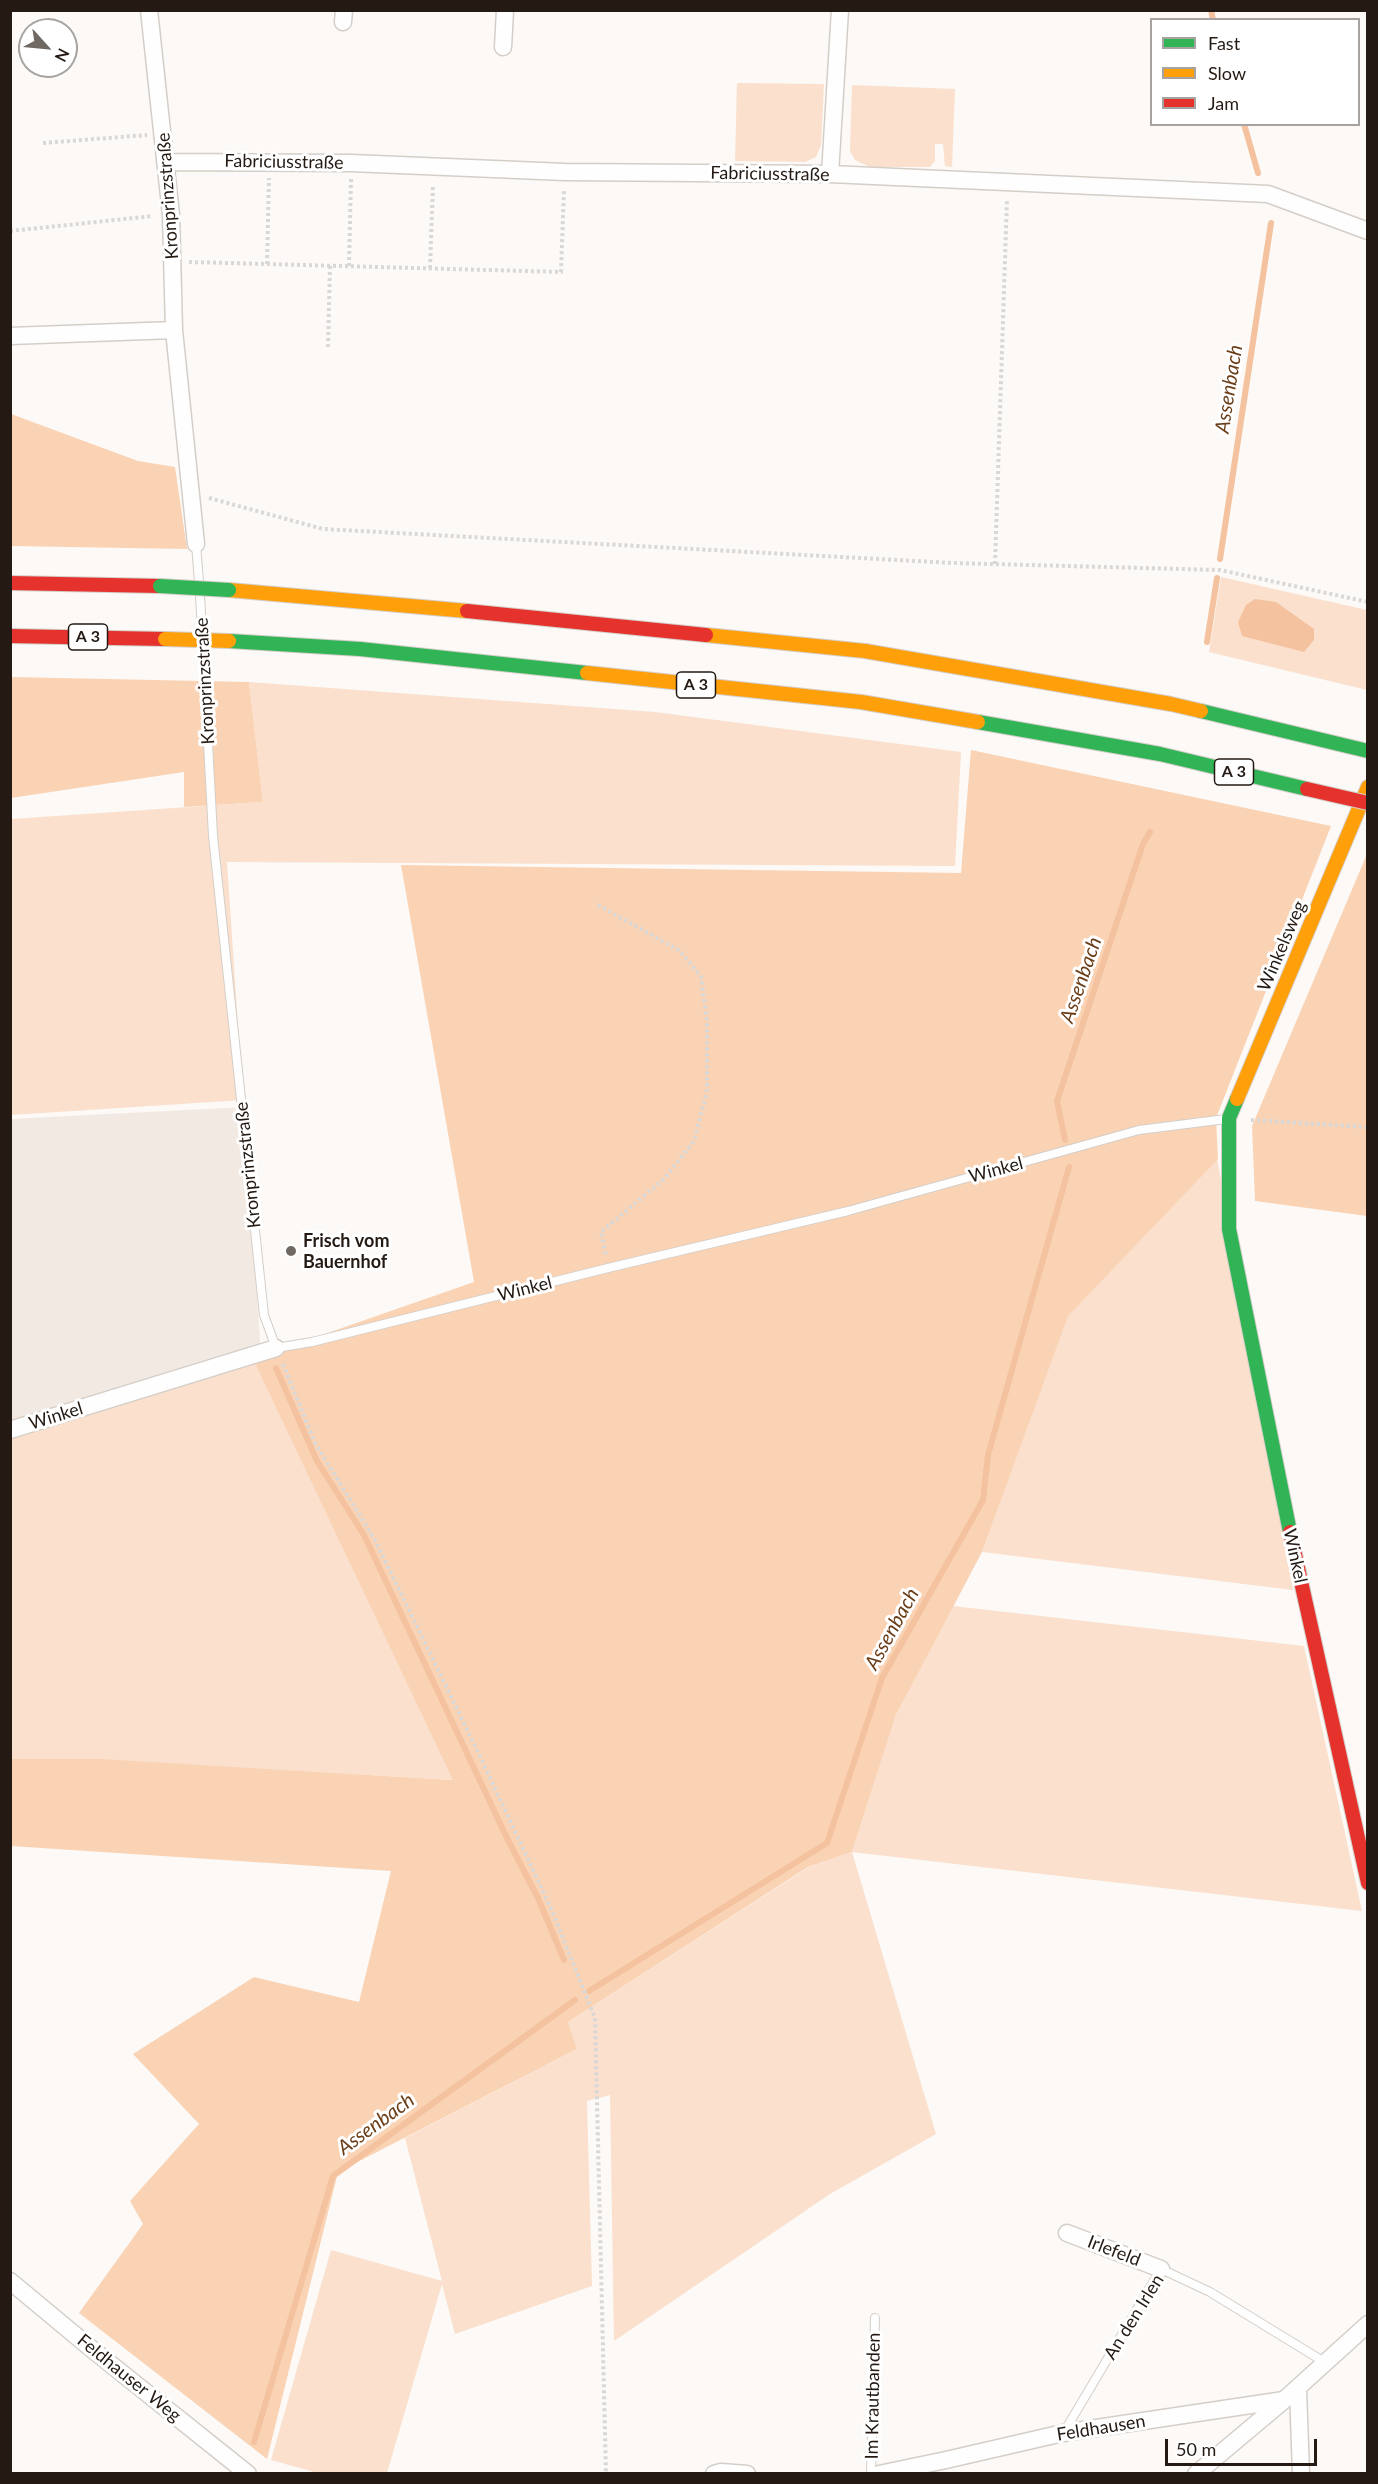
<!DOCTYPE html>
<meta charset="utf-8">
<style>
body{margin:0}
#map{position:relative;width:1378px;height:2484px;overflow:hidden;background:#fcf9f6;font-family:Lato,sans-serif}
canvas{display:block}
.frame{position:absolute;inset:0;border:12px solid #241a13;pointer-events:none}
.legend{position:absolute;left:1150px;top:18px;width:210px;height:108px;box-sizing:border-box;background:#fff;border:2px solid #a7a3a1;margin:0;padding:8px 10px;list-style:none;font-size:18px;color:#241a13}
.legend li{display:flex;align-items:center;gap:12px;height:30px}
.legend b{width:30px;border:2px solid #a7a3a1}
.north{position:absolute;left:18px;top:18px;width:60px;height:60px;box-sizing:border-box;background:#fff;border:2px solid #a7a3a1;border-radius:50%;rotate:117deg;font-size:16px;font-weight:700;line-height:24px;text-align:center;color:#241a13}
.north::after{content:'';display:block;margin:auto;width:21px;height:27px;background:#706862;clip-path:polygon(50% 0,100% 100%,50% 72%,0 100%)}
.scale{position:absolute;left:1165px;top:2439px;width:152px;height:27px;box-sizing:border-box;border:3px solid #241a13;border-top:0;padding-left:8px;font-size:18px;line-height:21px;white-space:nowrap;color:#241a13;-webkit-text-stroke:4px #fff;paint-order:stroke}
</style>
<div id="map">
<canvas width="1378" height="2484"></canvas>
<div class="frame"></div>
<ul class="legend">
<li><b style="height:8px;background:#30b455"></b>Fast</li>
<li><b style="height:8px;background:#ff9f0a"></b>Slow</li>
<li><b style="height:8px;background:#e5322d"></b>Jam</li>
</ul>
<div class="north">N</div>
<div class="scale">50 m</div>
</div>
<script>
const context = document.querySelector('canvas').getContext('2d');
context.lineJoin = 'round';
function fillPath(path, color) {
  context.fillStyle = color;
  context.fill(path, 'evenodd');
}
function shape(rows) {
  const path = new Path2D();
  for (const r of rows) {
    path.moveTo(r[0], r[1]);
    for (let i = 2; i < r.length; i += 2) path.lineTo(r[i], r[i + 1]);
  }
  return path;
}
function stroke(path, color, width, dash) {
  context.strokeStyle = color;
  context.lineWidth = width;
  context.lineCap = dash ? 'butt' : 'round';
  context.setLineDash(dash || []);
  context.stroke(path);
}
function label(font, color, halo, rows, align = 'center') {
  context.font = font + ' Lato,sans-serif';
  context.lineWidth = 6;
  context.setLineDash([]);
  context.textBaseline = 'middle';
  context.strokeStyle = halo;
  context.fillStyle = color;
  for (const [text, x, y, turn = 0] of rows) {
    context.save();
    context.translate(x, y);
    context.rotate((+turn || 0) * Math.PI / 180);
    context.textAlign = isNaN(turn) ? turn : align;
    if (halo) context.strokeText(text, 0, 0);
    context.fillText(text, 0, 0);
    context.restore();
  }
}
const built = shape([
 [245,1107,261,1356,11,1419,11,1119]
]);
const green = shape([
 [737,83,824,84,821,145,816,157,805,162,735,161],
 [852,85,955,89,952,167,945,166,943,144,935,144,935,161,930,167,870,167,855,160,850,151],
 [1221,577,1367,610,1367,690,1209,652],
 [249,682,655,712,961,752,955,866,227,862,243,1100,11,1115,11,819,263,802],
 [1217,1158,1293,1590,982,1552,1066,1317],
 [254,1358,454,1780,93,1759,11,1759,10,1419],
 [953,1606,1304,1646,1362,1911,852,1852,936,2134,830,2194,614,2341,610,2095,587,2101,592,2286,455,2334,442,2284,387,2473,318,2473,271,2460,331,2250,442,2281,405,2138,577,2049,568,2022,809,1867,852,1852,896,1715]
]);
const forest = shape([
 [11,414,138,461,175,467,187,549,11,546],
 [11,677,249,682,263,802,184,807,184,772,11,798],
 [971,750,1331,826,1216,1118,1218,1159,1068,1316,982,1552,896,1715,852,1852,808,1867,568,2022,577,2049,338,2172,267,2459,79,2313,143,2224,130,2201,199,2124,133,2054,254,1977,359,2002,391,1871,11,1846,11,1759,102,1759,453,1780,253,1359,474,1282,401,865,961,873],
 [1367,854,1367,1216,1255,1201,1252,1126]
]);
const water = shape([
 [1255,599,1276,602,1314,629,1314,640,1304,652,1242,636,1238,622,1246,605]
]);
const stream = shape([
 [1211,10,1213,20],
 [1244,124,1258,173],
 [1220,559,1271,223],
 [1207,642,1217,578],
 [1065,1140,1057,1101,1143,844,1150,832],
 [276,1368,317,1461,364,1535,507,1838,538,1898,564,1960],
 [589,1991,827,1843,882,1678,983,1500,988,1455,1069,1167],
 [254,2442,333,2176,575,2000]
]);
const path = shape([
 [43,143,147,135],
 [10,231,153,216],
 [189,262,267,264,269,178],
 [267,264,561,272,564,189],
 [349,266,351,179],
 [430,268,433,185],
 [328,347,330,265],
 [209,498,323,529,953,563,1220,570,1368,602],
 [995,564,1007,199],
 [598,905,680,951,701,977,707,1021,707,1091,694,1141,664,1179,601,1232,606,1256],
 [1251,1120,1368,1127],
 [283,1364,315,1443,375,1540,477,1750,553,1913,595,2018,606,2474]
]);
const lane = shape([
 [196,544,199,582],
 [200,595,213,836,264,1315,276,1348,312,1342,608,1268,848,1211,1139,1130,1226,1119],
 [1064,2432,1161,2269,1210,2292,1326,2363],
 [871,2474,875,2318]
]);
const street = shape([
 [149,10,171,215,174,330,196,544],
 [343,22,344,10],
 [503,47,505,10],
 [165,162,351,163,565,172,830,174,1268,194,1368,231],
 [830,174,840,10],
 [10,336,174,330],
 [10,1430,276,1348],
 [1067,2233,1161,2269],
 [10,2281,93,2350,248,2474],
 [1298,2389,1301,2474],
 [714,2474,721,2472,747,2474],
 [879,2474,946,2460,1063,2433,1284,2400,1368,2324],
 [1196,2474,1283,2401]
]);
const fast = shape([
 [229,641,360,649,587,673],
 [1201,711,1368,751],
 [978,722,1160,754,1307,789],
 [1237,1099,1229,1118,1229,1229,1290,1532]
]);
const slow = shape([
 [229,590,467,611],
 [706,635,865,651,1171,704,1201,711],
 [587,673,861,702,978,722],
 [1237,1099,1368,787]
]);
const jam = shape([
 [10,583,160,586],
 [467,611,706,635],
 [10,636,165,639],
 [1290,1532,1368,1883]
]);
const fastBridge = shape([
 [160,586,229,590]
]);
const slowBridge = shape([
 [165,639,229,641]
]);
const jamBridge = shape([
 [1307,789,1368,803]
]);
const markers = [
 [291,1251,6,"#706862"]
];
const shields = [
 [88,637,39],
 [696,685,39],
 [1234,772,39]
];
const shieldNames = [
 ["A 3",88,637],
 ["A 3",696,685],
 ["A 3",1234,772]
];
const streetNames = [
 ["Fabriciusstraße",284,162,1],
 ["Fabriciusstraße",770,174,1],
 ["Kronprinzstraße",168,196,-94],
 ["Kronprinzstraße",205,681,-93],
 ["Winkelsweg",1282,946,-67],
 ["Kronprinzstraße",248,1165,-96],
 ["Winkel",996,1170,-15],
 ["Winkel",525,1289,-14],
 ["Winkel",56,1416,-17],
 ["Winkel",1295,1556,78],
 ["Irlefeld",1114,2251,21],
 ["An den Irlen",1134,2317,-58],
 ["Feldhauser Weg",129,2378,39],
 ["Im Krautbanden",873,2396,-89],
 ["Feldhausen",1101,2428,-9]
];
const poiNames = [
 ["Frisch vom",303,1241],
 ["Bauernhof",303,1262]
];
const waterNames = [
 ["Assenbach",1229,389,-81],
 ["Assenbach",1081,980,-71],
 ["Assenbach",892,1629,-61],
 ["Assenbach",376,2124,-36]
];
fillPath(built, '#f2e9e3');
fillPath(green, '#fae0cd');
fillPath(forest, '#fad3b5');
fillPath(water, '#f4c29e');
stroke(stream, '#f4c29e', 6);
stroke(lane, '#d4cec8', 10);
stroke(street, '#d4cec8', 19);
stroke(fast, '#d4cec8', 16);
stroke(slow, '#d4cec8', 16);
stroke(jam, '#d4cec8', 16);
stroke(path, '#d9d8d7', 4, [3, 3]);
stroke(lane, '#fffefe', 8);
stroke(street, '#fffefe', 16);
stroke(fast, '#30b455', 14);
stroke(slow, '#ff9f0a', 14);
stroke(jam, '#e5322d', 14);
stroke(fastBridge, '#d4cec8', 16, []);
stroke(slowBridge, '#d4cec8', 16, []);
stroke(jamBridge, '#d4cec8', 16, []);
stroke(fastBridge, '#30b455', 14);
stroke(slowBridge, '#ff9f0a', 14);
stroke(jamBridge, '#e5322d', 14);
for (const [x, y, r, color] of markers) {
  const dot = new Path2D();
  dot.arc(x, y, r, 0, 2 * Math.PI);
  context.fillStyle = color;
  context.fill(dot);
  stroke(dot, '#fff', 2);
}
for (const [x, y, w] of shields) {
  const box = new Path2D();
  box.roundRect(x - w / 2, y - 13, w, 26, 4.5);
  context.fillStyle = '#fff';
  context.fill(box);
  stroke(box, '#241a13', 1.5);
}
label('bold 16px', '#241a13', null, shieldNames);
label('18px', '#241a13', '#fff', streetNames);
label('bold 18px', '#241a13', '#fff', poiNames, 'left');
label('italic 20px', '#6a3d17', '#fff', waterNames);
</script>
